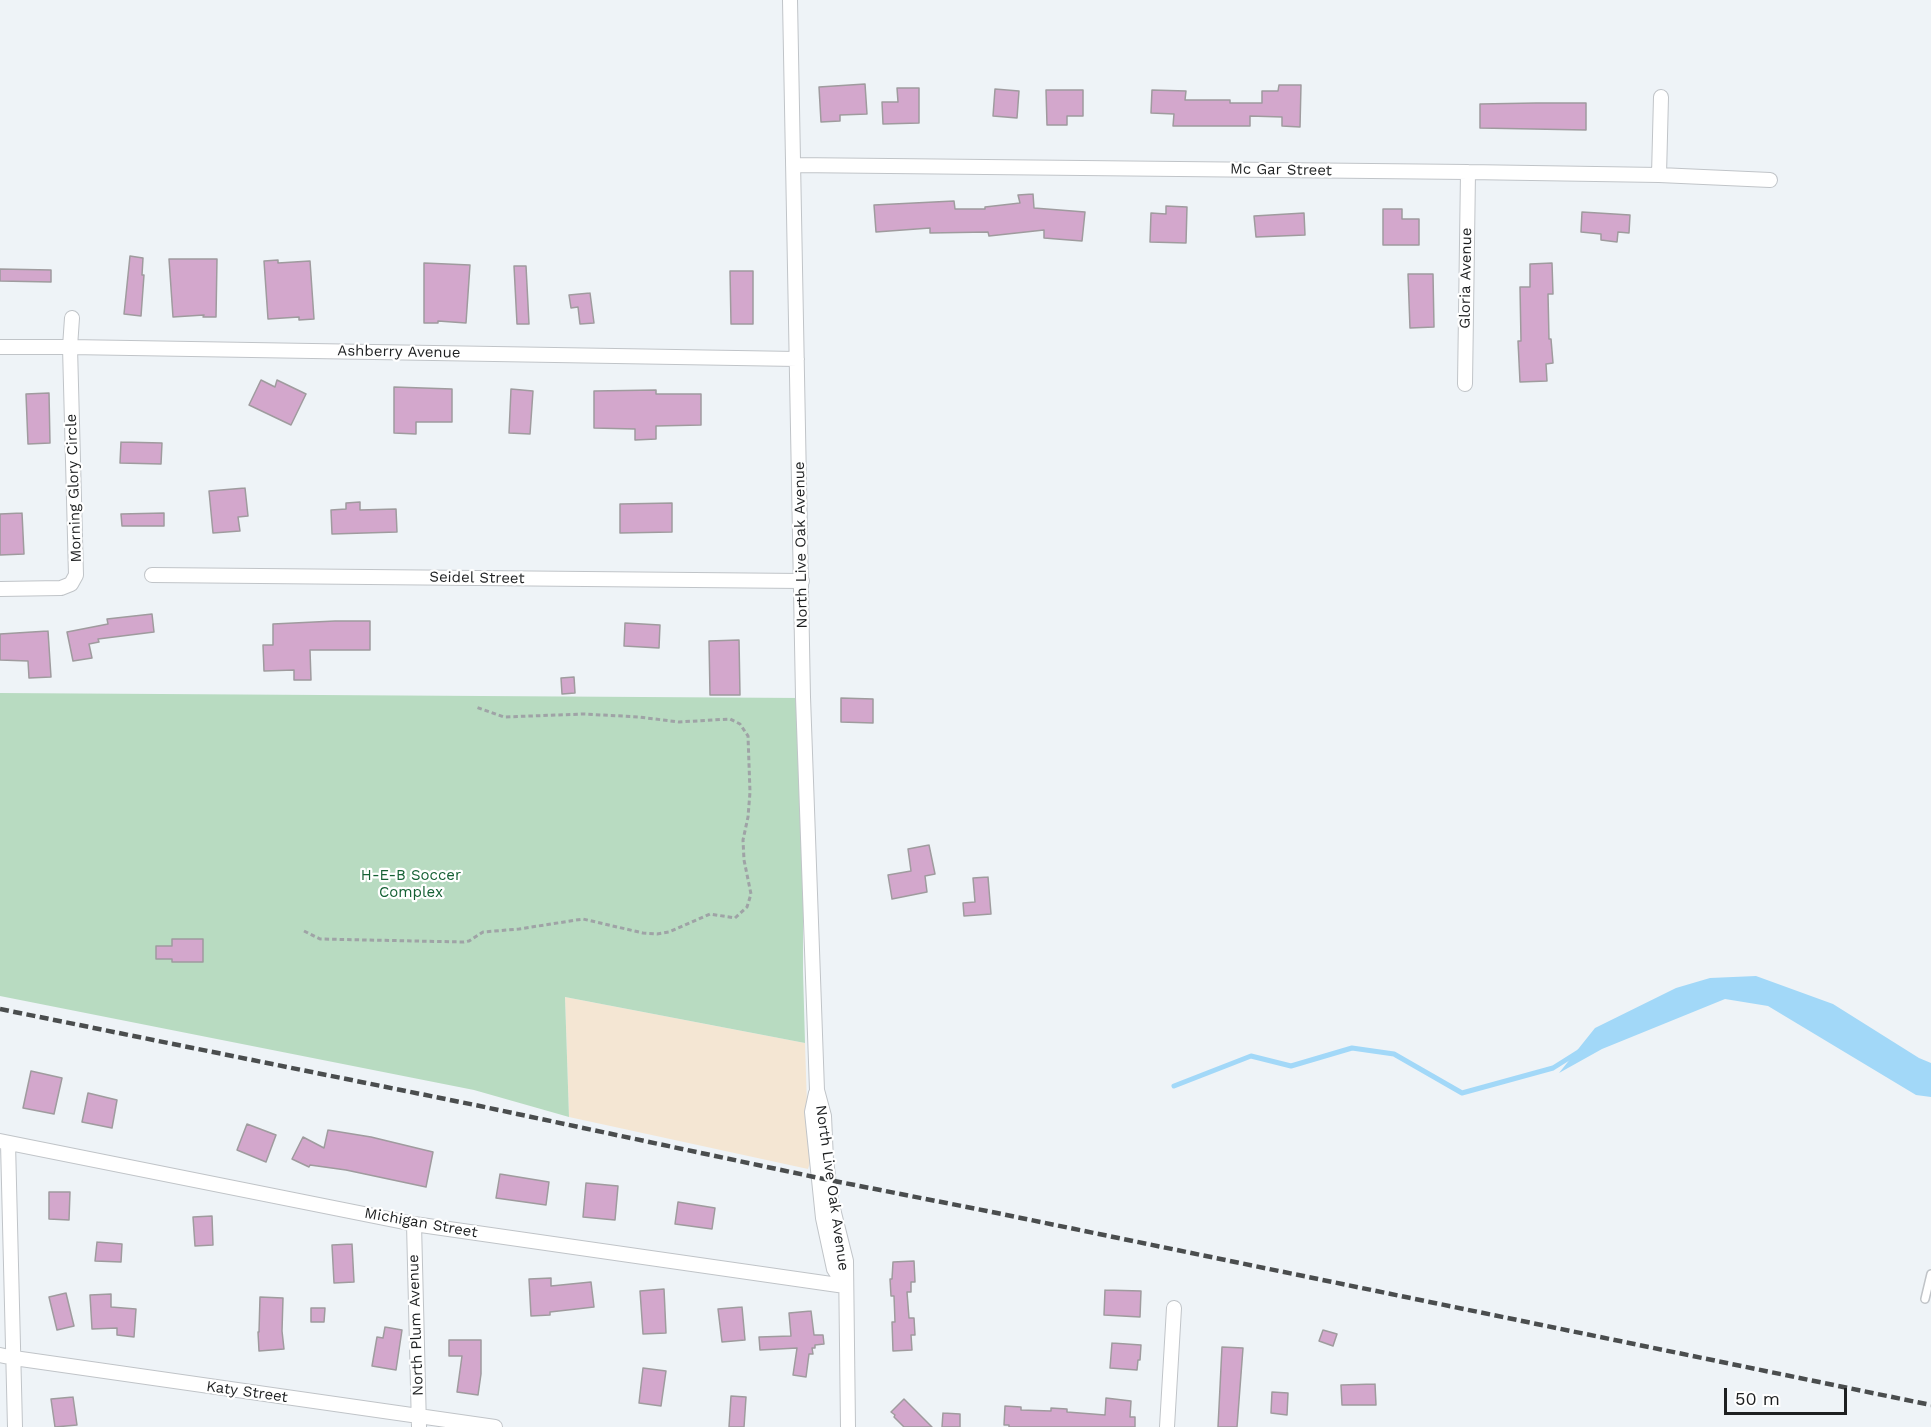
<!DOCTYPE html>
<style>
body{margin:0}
#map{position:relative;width:1931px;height:1427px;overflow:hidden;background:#eef3f7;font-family:"Work Sans",sans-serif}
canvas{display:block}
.scale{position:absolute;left:1724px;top:1388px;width:123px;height:27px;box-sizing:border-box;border:3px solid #1d1f20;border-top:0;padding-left:8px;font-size:18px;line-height:21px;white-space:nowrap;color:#1d1f20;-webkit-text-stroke:4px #fff;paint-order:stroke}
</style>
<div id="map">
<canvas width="1931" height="1427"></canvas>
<div class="scale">50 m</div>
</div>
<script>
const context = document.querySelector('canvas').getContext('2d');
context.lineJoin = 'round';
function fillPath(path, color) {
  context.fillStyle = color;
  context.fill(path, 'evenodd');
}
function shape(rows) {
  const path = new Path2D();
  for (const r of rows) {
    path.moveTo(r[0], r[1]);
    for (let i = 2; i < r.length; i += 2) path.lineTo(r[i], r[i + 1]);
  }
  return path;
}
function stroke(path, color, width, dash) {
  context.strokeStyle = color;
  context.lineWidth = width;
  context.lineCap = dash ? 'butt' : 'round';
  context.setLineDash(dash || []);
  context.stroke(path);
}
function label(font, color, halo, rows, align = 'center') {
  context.font = font + ' "Work Sans",sans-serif';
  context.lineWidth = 4.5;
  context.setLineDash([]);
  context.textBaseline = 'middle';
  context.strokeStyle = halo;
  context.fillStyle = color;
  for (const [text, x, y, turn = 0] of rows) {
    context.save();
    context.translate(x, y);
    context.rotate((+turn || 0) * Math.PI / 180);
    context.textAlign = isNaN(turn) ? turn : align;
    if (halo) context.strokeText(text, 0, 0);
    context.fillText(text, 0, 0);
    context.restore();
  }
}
const commercial = shape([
 [565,997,805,1043,808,1135,811,1160,808,1169,569,1117]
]);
const green = shape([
 [0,693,803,698,803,971,805,1043,565,997,569,1117,474,1090,0,996]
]);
const water = shape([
 [1756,976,1833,1004,1919,1058,1931,1063,1931,1097,1916,1095,1768,1006,1725,999,1602,1049,1559,1073,1595,1028,1676,988,1710,978]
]);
const stream = shape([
 [1174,1086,1251,1056,1291,1066,1352,1048,1394,1054,1462,1093,1553,1068,1580,1051]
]);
const building = shape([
 [865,84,867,114,840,115,840,121,821,122,819,87,865,84],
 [1279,85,1301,85,1300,127,1282,126,1282,117,1250,116,1250,126,1173,126,1174,114,1151,113,1152,90,1186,91,1185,100,1230,100,1230,103,1262,103,1262,91,1278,91,1279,85],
 [897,88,919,88,919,123,883,124,882,102,898,102,897,88],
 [995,89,1019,91,1017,118,993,116,995,89],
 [1046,90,1083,90,1083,116,1067,116,1067,125,1047,125,1046,90],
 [1536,103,1586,103,1586,130,1480,128,1480,104,1536,103],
 [1033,194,1034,208,1085,212,1082,241,1044,238,1044,230,989,236,988,232,930,233,930,228,876,232,874,205,954,201,955,209,985,209,985,207,1020,203,1018,195,1033,194],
 [1166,206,1187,207,1186,243,1150,242,1151,213,1166,214,1166,206],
 [1383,209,1402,209,1402,219,1419,219,1419,245,1383,245,1383,209],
 [1582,212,1630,215,1629,233,1618,232,1617,242,1601,240,1601,234,1581,232,1582,212],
 [1304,213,1305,235,1256,237,1254,216,1304,213],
 [130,256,143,258,142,275,144,275,141,316,124,314,130,256],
 [169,259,217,259,216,317,203,317,204,315,173,317,169,259],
 [278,260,278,263,310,261,314,319,299,320,299,317,268,319,264,261,278,260],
 [424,263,470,265,466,323,438,321,438,323,424,323,424,263],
 [1552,263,1553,294,1548,294,1549,339,1551,339,1553,363,1546,364,1547,381,1520,382,1518,341,1521,341,1520,287,1530,287,1530,264,1552,263],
 [514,266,526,266,529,324,517,324,514,266],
 [0,269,51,270,51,282,0,281,0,269],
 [730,271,753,271,753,324,731,324,730,271],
 [1408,274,1433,274,1434,327,1410,328,1408,274],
 [590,293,594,323,580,324,578,307,571,308,569,295,590,293],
 [261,380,275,387,277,380,306,394,291,425,249,405,261,380],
 [394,387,452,389,452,422,416,422,416,434,394,433,394,387],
 [511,389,533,391,530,434,509,433,511,389],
 [656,390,656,394,701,394,701,425,656,426,656,439,635,440,635,429,594,428,594,391,656,390],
 [49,393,50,443,28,444,26,394,49,393],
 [121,442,162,443,161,464,120,463,121,442],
 [245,488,248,516,238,517,240,531,213,533,209,491,245,488],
 [360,502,360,510,396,509,397,532,332,534,331,510,346,509,346,503,360,502],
 [672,503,672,532,620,533,620,504,672,503],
 [22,513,24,554,0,555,0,514,22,513],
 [164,513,164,526,122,526,121,514,164,513],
 [152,614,154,632,98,639,99,642,89,644,92,658,73,661,67,632,108,624,107,619,152,614],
 [335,621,370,621,370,650,310,650,311,680,294,680,294,670,264,671,263,645,273,645,273,624,335,621],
 [625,623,660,625,659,648,624,646,625,623],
 [48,631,51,677,29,678,28,661,0,660,0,634,48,631],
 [739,640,740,695,710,695,709,641,739,640],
 [574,677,575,693,562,694,561,678,574,677],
 [841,698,873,699,873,723,841,722,841,698],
 [929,845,935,874,925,876,927,892,892,899,888,875,911,871,908,849,929,845],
 [988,877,991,914,964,916,963,903,975,902,973,878,988,877],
 [172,939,203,939,203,962,172,962,172,959,156,959,156,946,172,946,172,939],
 [31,1071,62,1078,54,1114,23,1108,31,1071],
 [88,1093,117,1100,112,1128,82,1122,88,1093],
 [247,1124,276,1135,266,1162,237,1150,247,1124],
 [328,1130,371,1137,433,1152,426,1187,346,1170,310,1165,309,1167,292,1159,303,1137,324,1148,328,1130],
 [500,1174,549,1182,546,1205,496,1198,500,1174],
 [586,1183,618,1186,615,1220,583,1217,586,1183],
 [49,1192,70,1192,69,1220,49,1219,49,1192],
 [678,1202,715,1208,712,1229,675,1224,678,1202],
 [212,1216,213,1245,195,1246,193,1217,212,1216],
 [97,1242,122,1244,121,1262,95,1261,97,1242],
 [352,1244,354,1282,334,1283,332,1245,352,1244],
 [914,1261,915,1282,911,1282,911,1292,907,1292,909,1318,914,1318,915,1335,911,1335,912,1350,893,1351,892,1322,895,1322,894,1296,891,1296,890,1279,892,1279,893,1262,914,1261],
 [551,1278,551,1286,591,1282,594,1307,550,1312,550,1315,531,1316,529,1279,551,1278],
 [664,1289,666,1333,643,1334,640,1291,664,1289],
 [1105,1290,1141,1291,1140,1317,1104,1315,1105,1290],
 [66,1293,74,1326,57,1330,49,1297,66,1293],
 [111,1294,111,1307,136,1309,134,1337,117,1335,117,1328,92,1329,90,1295,111,1294],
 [260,1297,283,1298,282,1331,284,1349,259,1351,258,1332,259,1332,260,1297],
 [742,1307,745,1340,722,1342,718,1309,742,1307],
 [311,1308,325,1308,324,1322,311,1322,311,1308],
 [811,1311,814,1335,823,1335,824,1344,815,1345,815,1348,812,1348,813,1354,809,1354,806,1377,793,1375,797,1348,760,1350,759,1337,791,1336,789,1313,811,1311],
 [385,1327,402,1330,396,1370,372,1366,377,1337,383,1338,385,1327],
 [1323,1330,1337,1334,1333,1346,1319,1341,1323,1330],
 [449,1340,481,1340,481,1374,478,1395,457,1392,462,1356,449,1356,449,1340],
 [1112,1343,1141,1345,1140,1360,1138,1360,1137,1370,1110,1368,1112,1343],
 [1222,1347,1243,1348,1237,1427,1218,1427,1222,1347],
 [643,1368,666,1371,661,1406,639,1403,643,1368],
 [1375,1384,1376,1405,1342,1405,1341,1385,1375,1384],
 [1272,1392,1288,1393,1287,1415,1271,1413,1272,1392],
 [731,1396,746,1397,744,1427,729,1427,731,1396],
 [73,1397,77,1425,55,1427,51,1399,73,1397],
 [1106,1398,1131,1401,1130,1417,1135,1417,1135,1427,1009,1427,1009,1425,1004,1425,1005,1406,1021,1407,1021,1410,1051,1411,1051,1408,1067,1409,1067,1412,1105,1415,1106,1398],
 [904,1399,932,1427,904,1427,894,1417,895,1415,891,1412,904,1399],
 [943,1413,960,1414,960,1427,942,1427,943,1413]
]);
const path = shape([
 [304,931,320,939,464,942,469,941,483,932,519,929,583,919,643,933,657,934,669,932,710,914,735,918,747,907,751,894,744,860,743,840,748,817,750,792,748,736,740,724,730,719,679,722,639,717,584,714,504,717,476,707]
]);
const lane = shape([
 [1925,1299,1931,1274]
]);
const street = shape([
 [790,0,803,697,817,1090,824,1116,826,1160,831,1201,846,1261,848,1427],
 [793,165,1468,172,1659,175,1770,180],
 [1659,175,1661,97],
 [0,347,70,347,797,359],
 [1465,384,1468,172],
 [152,575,802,581],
 [0,589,61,588,71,584,76,575,70,347,72,318],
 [816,1093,812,1112,823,1218,834,1269,845,1286],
 [0,1141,414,1224,845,1286],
 [8,1143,15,1427],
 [414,1224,419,1427],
 [0,1355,14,1358,495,1427],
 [1167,1427,1174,1308]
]);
const rail = shape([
 [0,1009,475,1105,819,1178,987,1211,1931,1405]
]);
const streetNames = [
 ["Mc Gar Street",1281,170,1],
 ["Gloria Avenue",1466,278,-89],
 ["Ashberry Avenue",399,352,1],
 ["Morning Glory Circle",74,488,-92],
 ["North Live Oak Avenue",801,545,-91],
 ["Seidel Street",477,578,1],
 ["North Live Oak Avenue",832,1188,82],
 ["Michigan Street",421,1223,10],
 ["North Plum Avenue",416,1325,-92],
 ["Katy Street",247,1392,8]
];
const parkNames = [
 ["H-E-B Soccer",411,876],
 ["Complex",411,893]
];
fillPath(commercial, '#f4e6d3');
fillPath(green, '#b8dbc1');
fillPath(water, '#a2d8f8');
stroke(stream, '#a2d8f8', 5);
fillPath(building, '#d3a7cc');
stroke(building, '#9f9b9e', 1.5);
stroke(lane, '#c0c4c8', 10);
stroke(street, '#c0c4c8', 16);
stroke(path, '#9fa3a6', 3, [4.5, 3]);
stroke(lane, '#fff', 7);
stroke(street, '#fff', 14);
stroke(rail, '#4a4d4e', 4.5, [9, 4.5]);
label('15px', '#1d1f20', '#fff', streetNames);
label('15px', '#156034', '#fff', parkNames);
</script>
